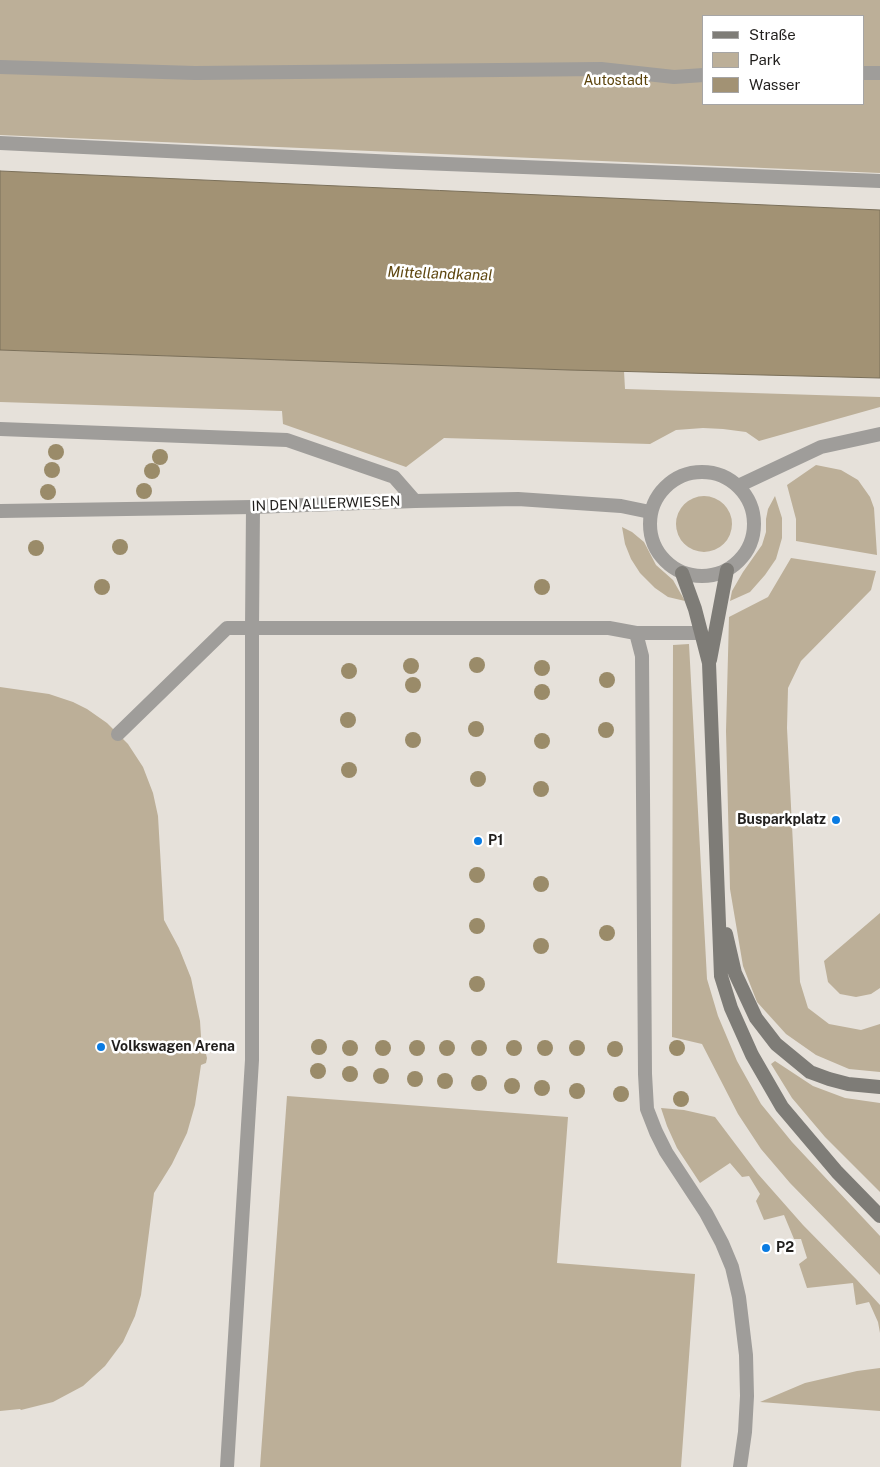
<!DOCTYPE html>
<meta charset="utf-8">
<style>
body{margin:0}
#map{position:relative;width:880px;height:1467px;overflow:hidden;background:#e6e1da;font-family:"Public Sans",sans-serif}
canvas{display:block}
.legend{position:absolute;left:702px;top:15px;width:162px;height:90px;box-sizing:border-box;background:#fff;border:1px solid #a6a5a5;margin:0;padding:6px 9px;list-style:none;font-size:15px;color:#211f1d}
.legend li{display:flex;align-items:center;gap:10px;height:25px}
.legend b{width:25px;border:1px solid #a6a5a5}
</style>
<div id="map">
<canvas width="880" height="1467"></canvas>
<ul class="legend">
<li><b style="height:6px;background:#7e7c77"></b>Straße</li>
<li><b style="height:14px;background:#bcaf98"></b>Park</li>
<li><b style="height:14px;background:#a29274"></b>Wasser</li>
</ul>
</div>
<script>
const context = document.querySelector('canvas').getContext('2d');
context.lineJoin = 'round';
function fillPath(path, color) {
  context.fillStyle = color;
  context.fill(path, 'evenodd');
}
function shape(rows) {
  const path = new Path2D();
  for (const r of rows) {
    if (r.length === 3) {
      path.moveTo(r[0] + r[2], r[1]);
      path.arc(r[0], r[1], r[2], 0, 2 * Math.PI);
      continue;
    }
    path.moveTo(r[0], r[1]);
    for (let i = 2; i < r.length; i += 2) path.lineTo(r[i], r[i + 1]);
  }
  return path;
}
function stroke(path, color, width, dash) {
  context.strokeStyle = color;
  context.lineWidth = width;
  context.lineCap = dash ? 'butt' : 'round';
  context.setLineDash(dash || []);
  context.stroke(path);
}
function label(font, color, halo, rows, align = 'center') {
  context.font = font + ' "Public Sans",sans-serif';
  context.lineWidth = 5;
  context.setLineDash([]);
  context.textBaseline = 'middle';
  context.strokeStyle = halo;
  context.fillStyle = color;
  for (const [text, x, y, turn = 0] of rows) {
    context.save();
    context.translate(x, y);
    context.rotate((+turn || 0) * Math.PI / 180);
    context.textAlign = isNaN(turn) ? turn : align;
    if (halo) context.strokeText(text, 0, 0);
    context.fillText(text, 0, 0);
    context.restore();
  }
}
const green = shape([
 [0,0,880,0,880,173,0,135],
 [704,16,864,16,864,104,704,104],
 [0,350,624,371,625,389,880,397,880,407,759,441,746,432,723,429,703,428,676,430,650,444,444,438,406,467,283,424,282,411,0,402],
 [816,465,841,470,858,480,870,497,874,508,877,555,796,541,796,519,787,485],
 [704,524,28],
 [775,496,782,518,782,538,776,559,765,575,750,592,730,601,732,591,743,572,762,545,766,532,766,519,768,509],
 [622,527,632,532,644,542,656,565,673,580,685,601,668,597,655,588,640,573,631,559,625,544],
 [791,558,876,571,871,590,801,661,788,688,787,728,800,982,808,1008,829,1024,861,1030,880,1024,880,1072,849,1069,816,1055,786,1034,757,1002,743,966,730,889,726,731,729,617,768,597],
 [689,644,707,979,718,1016,737,1061,761,1104,792,1142,880,1236,880,1275,790,1183,761,1149,738,1114,702,1044,672,1037,673,645],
 [0,687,49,694,73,702,87,709,107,723,128,744,143,767,153,793,158,816,164,920,179,948,191,978,200,1021,202,1052,206,1054,207,1058,206,1063,201,1065,195,1105,187,1133,172,1164,154,1193,141,1295,135,1316,123,1342,105,1366,83,1386,53,1402,21,1410,20,1409,0,1411],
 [880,913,880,988,871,994,856,997,840,994,828,982,824,961],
 [775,1061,813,1086,845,1098,880,1103,880,1192,825,1137,792,1098,771,1064],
 [287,1096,568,1117,557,1263,695,1274,681,1467,260,1467],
 [661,1108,684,1110,715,1117,758,1174,803,1225,857,1280,880,1305,880,1333,878,1322,869,1302,856,1305,853,1283,807,1288,799,1264,807,1258,801,1239,794,1239,784,1215,764,1220,756,1201,760,1194,749,1176,742,1177,730,1163,700,1183,677,1148,667,1126],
 [880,1368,880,1411,760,1402,805,1383,857,1371]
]);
const water = shape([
 [0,171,880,210,880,378,569,370,0,350,0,171]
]);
const service = shape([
 [0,67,195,73,601,69,674,77,704,75],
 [864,73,880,73],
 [0,143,396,162,880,181],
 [0,429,287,440,394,477,415,501],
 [253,507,252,628,609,628,636,633,642,656,645,1074,647,1109,656,1132,666,1152,706,1213,722,1243,732,1267,739,1297,746,1355,747,1396,745,1432,740,1467],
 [636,633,701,633],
 [118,734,227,628,252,628,252,1060,227,1467]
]);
const minor = shape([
 [0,511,253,507,415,501,518,499,621,506,650,512]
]);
const tertiary = shape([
 [702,524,52],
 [738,486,821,447,880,434]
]);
const secondary = shape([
 [682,573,695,609,709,663,721,976,731,1008,752,1055,782,1107,837,1172,880,1216],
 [710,660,727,570],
 [726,934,735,973,756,1018,776,1044,810,1072,829,1079,848,1084,880,1087]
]);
const trees = [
 [56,452],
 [160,457],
 [52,470],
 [152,471],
 [144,491],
 [48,492],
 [120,547],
 [36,548],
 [102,587],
 [542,587],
 [477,665],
 [411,666],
 [542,668],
 [349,671],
 [607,680],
 [413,685],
 [542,692],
 [348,720],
 [476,729],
 [606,730],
 [413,740],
 [542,741],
 [349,770],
 [478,779],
 [541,789],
 [477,875],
 [541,884],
 [477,926],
 [607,933],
 [541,946],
 [477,984],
 [319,1047],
 [350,1048],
 [383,1048],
 [417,1048],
 [447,1048],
 [479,1048],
 [514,1048],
 [545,1048],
 [577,1048],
 [677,1048],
 [615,1049],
 [318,1071],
 [350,1074],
 [381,1076],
 [415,1079],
 [445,1081],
 [479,1083],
 [512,1086],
 [542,1088],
 [577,1091],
 [621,1094],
 [681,1099]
];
const markers = [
 [836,820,5,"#097be2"],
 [478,841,5,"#097be2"],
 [101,1047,5,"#097be2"],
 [766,1248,5,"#097be2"]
];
const parkNames = [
 ["Autostadt",616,81]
];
const streetNames = [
 ["IN DEN ALLERWIESEN",326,504,-2]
];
const poiNames = [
 ["Busparkplatz",826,820,"right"],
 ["P1",488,841],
 ["Volkswagen Arena",111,1047],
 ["P2",776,1248]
];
const waterNames = [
 ["Mittellandkanal",440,274,2]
];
fillPath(green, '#bcaf98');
fillPath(water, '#a29274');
stroke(water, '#7b705a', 1);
stroke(service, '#9f9d9a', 14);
stroke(minor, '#9f9d9a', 14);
stroke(tertiary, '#9f9d9a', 14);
stroke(secondary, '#7e7c77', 14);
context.fillStyle = '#9a8b69';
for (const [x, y] of trees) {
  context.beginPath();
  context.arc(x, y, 8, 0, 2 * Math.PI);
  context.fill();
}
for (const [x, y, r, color] of markers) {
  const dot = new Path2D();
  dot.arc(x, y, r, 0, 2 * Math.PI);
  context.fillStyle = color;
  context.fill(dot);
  stroke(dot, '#fff', 2);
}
label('14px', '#5c440c', '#fff', parkNames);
label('14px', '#211f1d', '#fff', streetNames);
label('bold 14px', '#211f1d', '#fff', poiNames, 'left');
label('italic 15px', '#5f4710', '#fff', waterNames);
</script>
